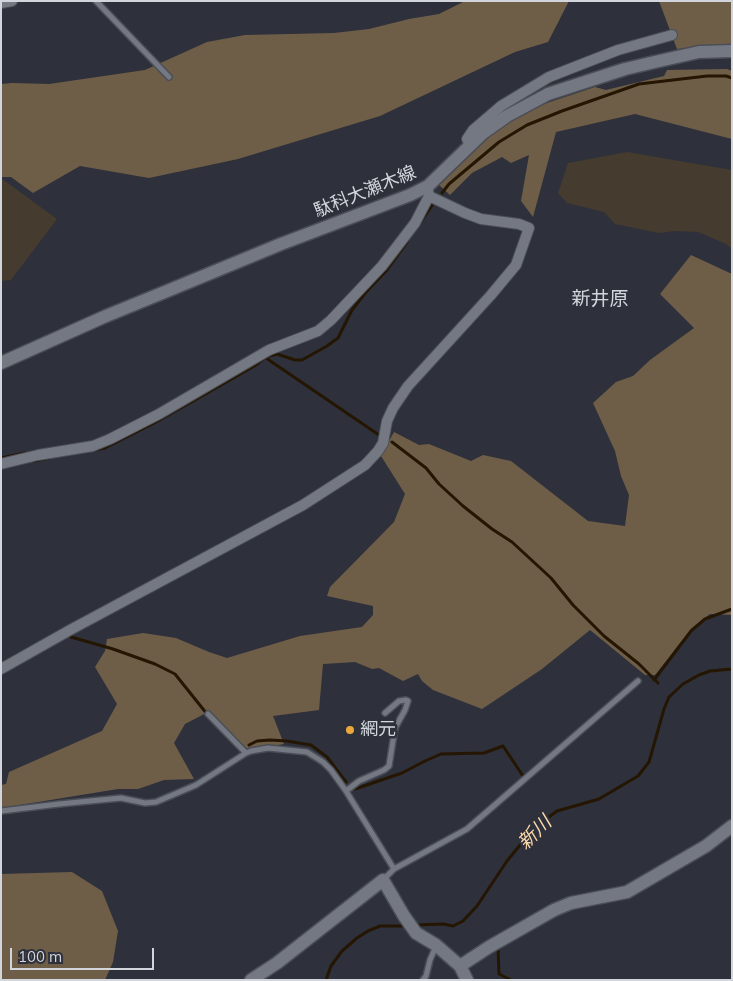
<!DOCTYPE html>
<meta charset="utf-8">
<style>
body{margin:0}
#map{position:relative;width:733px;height:981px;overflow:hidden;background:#2e313b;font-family:Mulish,sans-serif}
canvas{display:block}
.frame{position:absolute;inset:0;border:2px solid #d2d5db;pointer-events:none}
.scale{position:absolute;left:10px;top:948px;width:144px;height:22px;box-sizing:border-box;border:2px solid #d2d5db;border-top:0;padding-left:6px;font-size:15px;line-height:18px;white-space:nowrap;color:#d2d5db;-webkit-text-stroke:4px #2e313b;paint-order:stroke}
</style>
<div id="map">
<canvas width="733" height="981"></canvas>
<div class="frame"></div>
<div class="scale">100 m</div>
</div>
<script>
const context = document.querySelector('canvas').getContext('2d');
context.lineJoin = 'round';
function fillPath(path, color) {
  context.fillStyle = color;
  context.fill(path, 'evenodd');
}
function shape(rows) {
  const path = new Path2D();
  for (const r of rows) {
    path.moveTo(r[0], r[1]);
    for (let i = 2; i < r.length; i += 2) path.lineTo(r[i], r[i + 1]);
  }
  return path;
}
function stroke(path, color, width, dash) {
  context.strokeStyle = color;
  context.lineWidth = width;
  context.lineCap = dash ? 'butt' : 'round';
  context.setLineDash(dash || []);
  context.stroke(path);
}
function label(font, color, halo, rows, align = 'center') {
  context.font = font + ' Mulish,"Noto Sans JP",sans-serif';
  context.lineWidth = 5;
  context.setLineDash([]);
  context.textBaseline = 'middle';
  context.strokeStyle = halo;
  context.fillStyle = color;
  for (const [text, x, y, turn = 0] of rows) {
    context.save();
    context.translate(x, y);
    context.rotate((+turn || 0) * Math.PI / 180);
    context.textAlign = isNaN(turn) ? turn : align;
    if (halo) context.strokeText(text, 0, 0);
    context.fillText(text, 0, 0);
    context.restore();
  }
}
const green = shape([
 [627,152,732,170,732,249,726,244,698,232,675,231,659,233,615,224,604,212,567,203,558,193,568,163],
 [1,178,57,219,11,280,1,281]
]);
const forest = shape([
 [465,1,569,1,548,42,515,52,380,116,238,159,149,178,80,166,33,193,11,177,1,177,1,84,12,83,49,84,145,70,207,42,245,35,334,33,369,29,409,19,439,14],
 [659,1,732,1,732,45,725,44,677,49],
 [727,69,732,71,732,139,635,114,556,132,533,217,521,201,529,155,511,163,502,157,472,173,450,195,438,184,462,160,506,122,547,103,595,87,606,90,664,76,667,70],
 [691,255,732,274,732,615,710,614,692,628,655,675,645,675,590,630,542,669,482,709,433,690,422,681,418,674,403,681,379,668,372,669,355,662,323,664,319,710,273,716,284,744,246,750,208,712,185,724,174,743,194,779,164,780,138,789,118,789,1,808,1,785,6,784,9,772,102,731,117,704,95,667,105,651,107,639,143,633,176,638,209,652,227,658,300,636,362,627,373,615,373,606,327,596,330,587,394,522,405,494,381,456,394,432,419,445,429,444,471,461,483,455,511,461,588,521,625,526,629,495,621,476,615,451,593,403,616,382,633,376,650,360,694,328,660,294],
 [72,872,102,891,118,931,113,962,105,980,1,980,1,874]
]);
const stream = shape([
 [442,193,449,184,499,142,527,125,562,111,639,84,707,76,726,76,732,78],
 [420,223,435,201],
 [266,358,379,435],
 [392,442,426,468,439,484,463,506,492,529,512,542,551,578,573,605,604,636,639,664,658,683],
 [95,450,105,448,156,422,195,400,256,365,266,357,277,354,295,360,302,360,327,346,338,338,352,310,366,292,386,271,407,242],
 [1,458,25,453,27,454],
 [33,460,34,461,49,458],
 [71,637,113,649,155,664,175,674,207,714],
 [654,680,691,631,705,619,732,609],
 [249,745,257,741,270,740,287,741,311,745,327,757,346,782],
 [355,789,402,773,425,761,441,754,484,753,503,746,523,776],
 [414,925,443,924,453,926,463,921,477,906,507,861,533,829,557,811,599,799,638,776,649,762,664,709,669,697,683,684,699,675,710,671,732,669],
 [498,947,499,974,511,980],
 [326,980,331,966,342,951,357,938,368,931,380,926,405,926]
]);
const service = shape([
 [96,1,169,77],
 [208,714,246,753],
 [346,791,359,781,384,770,389,766,395,728,405,710,408,701,406,700,399,701,385,713],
 [1,811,59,804,121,798,145,803,156,802,196,785,246,753,251,751,268,748,307,752,323,762,331,770,346,791,394,869],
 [383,880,394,869,467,829,638,681],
 [423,980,426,976,430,960,436,946]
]);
const minor = shape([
 [1,3,12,1],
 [470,145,467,139,473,130,501,106,549,77,618,50,672,35],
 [1,464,38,455,93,446,110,439,159,414,269,350,318,331,331,320,382,266,415,223,429,196,428,190],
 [1,669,70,630,303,505,365,465,378,451,383,443,387,421,393,408,408,386,491,295,516,265,529,228,519,224,481,219,465,213,429,196]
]);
const tertiary = shape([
 [460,966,489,947,554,910,571,903,627,892,706,846,732,826],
 [251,980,277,963,383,880,404,916,416,933,436,945,460,966,467,980]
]);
const secondary = shape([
 [1,363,106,316,172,289,281,244,410,195,428,186,483,133,507,116,548,94,625,69,659,61,699,52,732,51]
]);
const markers = [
 [350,730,5,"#eda83c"]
];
const streetNames = [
 ["駄科大瀬木線",365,192,-22]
];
const poiNames = [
 ["網元",360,730]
];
const neighbourhoodNames = [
 ["新井原",600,299]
];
const waterNames = [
 ["新川",535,833,-45]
];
fillPath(green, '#453b2e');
fillPath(forest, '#6f5e47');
stroke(stream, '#241602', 3);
stroke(service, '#4b4e56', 8);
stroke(minor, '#4b4e56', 12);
stroke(tertiary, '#4b4e56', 15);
stroke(secondary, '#4b4e56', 15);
stroke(service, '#747883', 5);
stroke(minor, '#747883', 10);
stroke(tertiary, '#747883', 12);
stroke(secondary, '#747883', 12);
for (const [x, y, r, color] of markers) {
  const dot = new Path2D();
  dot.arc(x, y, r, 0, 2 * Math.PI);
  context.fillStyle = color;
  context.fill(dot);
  stroke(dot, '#2e313b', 2);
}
label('18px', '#d2d5db', '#2e313b', streetNames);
label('18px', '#d2d5db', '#2e313b', poiNames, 'left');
label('19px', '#d2d5db', '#2e313b', neighbourhoodNames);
label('italic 19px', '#fcd9ac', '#2e313b', waterNames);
</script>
